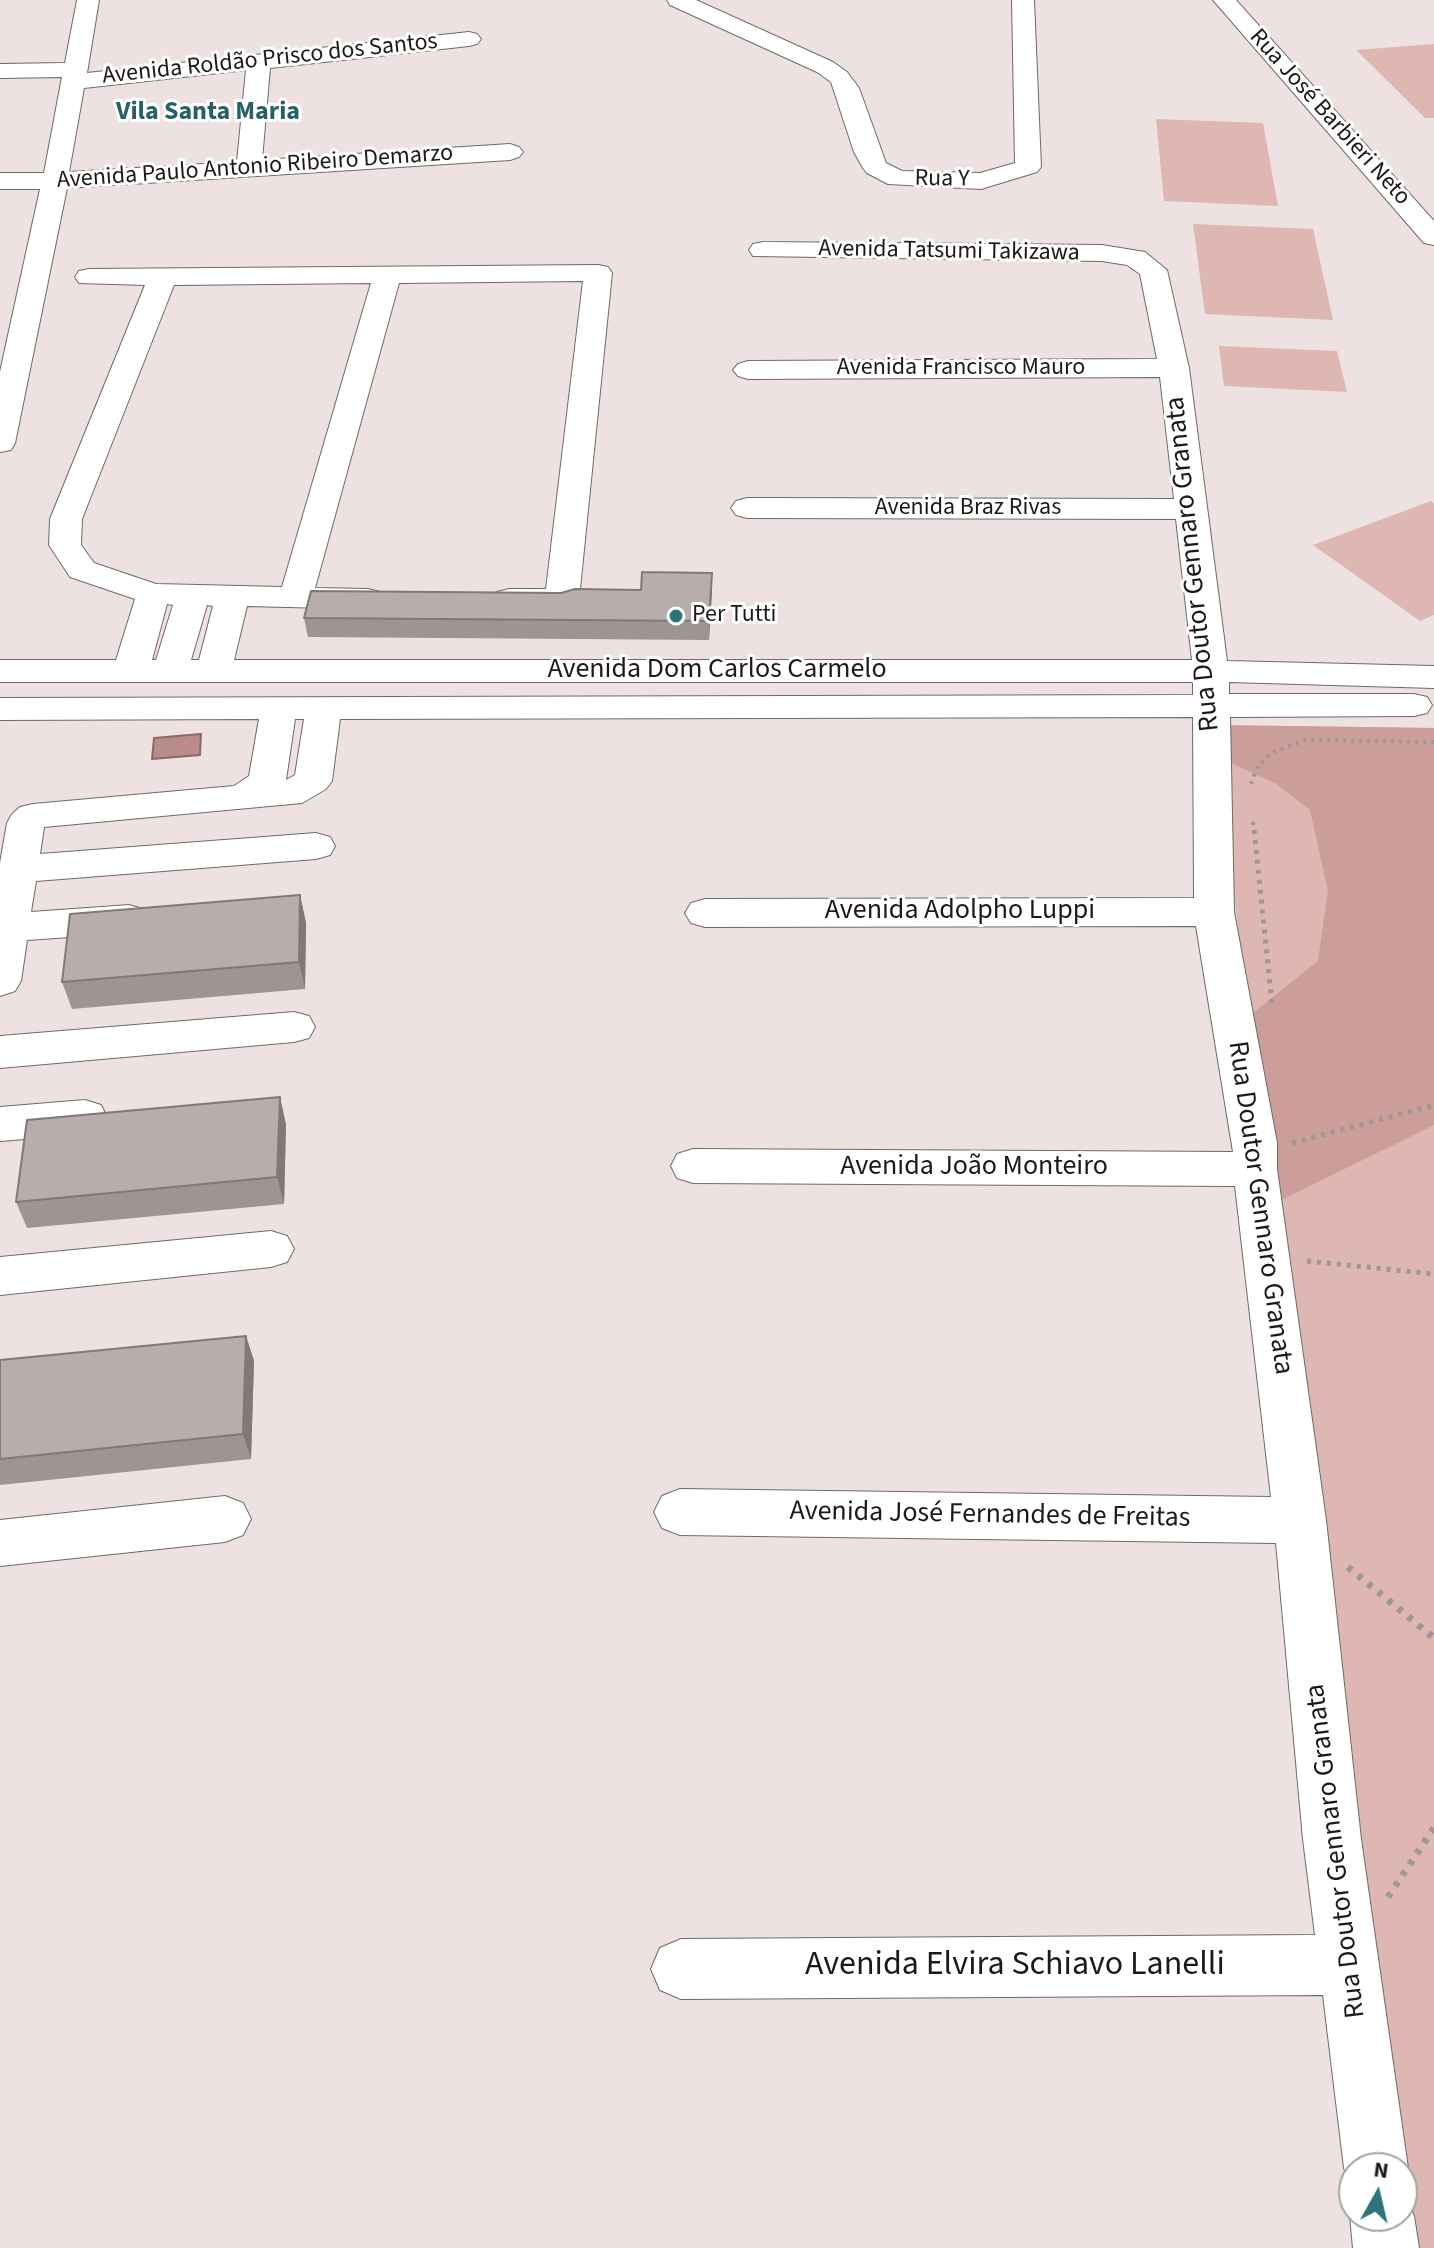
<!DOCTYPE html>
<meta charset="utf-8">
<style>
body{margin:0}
#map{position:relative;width:1434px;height:2248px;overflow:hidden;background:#ede2e1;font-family:"Source Sans 3",sans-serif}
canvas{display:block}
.north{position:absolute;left:1338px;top:2152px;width:80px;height:80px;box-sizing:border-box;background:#fff;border:2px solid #a4a3a3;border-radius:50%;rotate:8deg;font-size:22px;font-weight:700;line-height:32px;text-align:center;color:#1c1918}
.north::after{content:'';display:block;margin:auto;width:28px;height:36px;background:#2b757b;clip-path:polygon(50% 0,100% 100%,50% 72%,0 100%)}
</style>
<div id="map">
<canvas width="1434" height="2248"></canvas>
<div class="north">N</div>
</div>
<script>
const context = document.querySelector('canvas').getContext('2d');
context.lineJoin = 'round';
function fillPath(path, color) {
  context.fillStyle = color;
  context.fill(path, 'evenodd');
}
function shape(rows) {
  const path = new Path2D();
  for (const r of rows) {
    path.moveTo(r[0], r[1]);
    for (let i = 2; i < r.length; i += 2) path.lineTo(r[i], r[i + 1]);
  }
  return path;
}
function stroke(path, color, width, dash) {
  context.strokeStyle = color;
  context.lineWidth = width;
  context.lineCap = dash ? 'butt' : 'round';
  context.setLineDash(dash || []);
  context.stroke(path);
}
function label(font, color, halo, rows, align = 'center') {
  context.font = font + ' "Source Sans 3",sans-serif';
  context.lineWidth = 6;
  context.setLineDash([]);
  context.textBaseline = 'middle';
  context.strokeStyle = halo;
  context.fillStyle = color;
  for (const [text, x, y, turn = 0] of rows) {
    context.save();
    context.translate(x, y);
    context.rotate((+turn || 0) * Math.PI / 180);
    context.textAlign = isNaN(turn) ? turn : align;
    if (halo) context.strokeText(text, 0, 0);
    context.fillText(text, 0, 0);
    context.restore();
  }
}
const green = shape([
 [1434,44,1434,118,1425,118,1356,50],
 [1156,119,1263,123,1278,206,1164,201],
 [1193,224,1313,229,1333,320,1205,314],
 [1219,346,1337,351,1347,392,1224,386],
 [1431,501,1434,503,1434,615,1420,621,1313,545],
 [1214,725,1434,728,1434,2248,1393,2248,1402,2216,1402,2168,1383,2168]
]);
const forest = shape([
 [1214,725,1434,728,1434,1125,1271,1205,1248,1017,1318,961,1328,891,1310,810,1275,783,1218,757]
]);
const water = shape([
 [201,734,200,755,152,759,154,738,201,734]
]);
const pathFar2 = shape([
 [1251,784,1257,768,1271,753,1305,740,1434,742],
 [1253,822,1254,832]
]);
const pathFar1 = shape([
 [1254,830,1272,1003],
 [1292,1143,1434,1105],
 [1307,1261,1434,1274]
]);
const path = shape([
 [1348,1567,1434,1638],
 [1388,1897,1434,1828]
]);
const minor = shape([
 [77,0,99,0,87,73,469,32,477,34,481,39,477,44,469,46,270,68,262,160,510,144,519,147,523,152,519,157,510,160,67,188,15,443,11,450,0,452,0,372,40,189,0,189,0,173,44,173,62,77,0,78,0,64,65,63,77,0],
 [246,70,237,162,69,172,84,88,246,70],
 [667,0,696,0,833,62,847,72,859,88,886,163,902,171,980,173,1015,163,1012,0,1034,0,1041,167,1037,172,981,189,888,184,867,173,863,168,854,152,831,82,817,72,670,5,667,0],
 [763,242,1102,245,1145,252,1167,270,1189,368,1227,661,1434,666,1434,688,1229,682,1229,694,1414,694,1427,697,1432,705,1427,713,1414,716,1230,717,1234,912,1277,1143,1277,1169,1326,1520,1361,1839,1408,2168,1402,2182,1402,2168,1354,2168,1353,2191,1344,2168,1323,1995,681,1999,660,1990,651,1969,660,1948,681,1939,1315,1935,1303,1839,1276,1543,680,1535,662,1528,654,1512,662,1496,680,1489,1271,1497,1235,1186,693,1183,677,1178,671,1166,677,1154,693,1149,1233,1152,1196,926,705,927,691,923,685,913,691,903,705,899,1194,898,1193,717,340,719,332,781,326,789,302,803,44,827,40,854,316,833,330,837,335,846,330,855,316,859,36,881,31,912,129,905,143,909,149,919,143,929,129,933,27,940,21,981,15,991,0,996,0,863,7,823,12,814,20,807,33,804,234,786,249,776,259,719,0,720,0,698,1193,695,1193,682,0,682,0,660,116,660,135,599,70,577,49,545,50,519,145,285,79,283,75,277,79,271,89,269,598,265,608,267,612,273,579,599,574,606,562,609,509,609,497,606,492,599,497,592,509,589,546,589,583,281,399,283,315,588,368,589,380,592,385,599,380,606,368,609,247,606,234,660,1192,660,1176,519,747,518,736,515,731,508,736,501,747,498,1174,499,1160,377,748,379,738,376,733,370,738,364,748,361,1157,359,1140,274,1127,265,1102,261,753,256,749,250,753,244,763,242],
 [371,283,282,587,156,584,94,563,81,545,82,519,174,285,371,283],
 [167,604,173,605,156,660,152,660,167,604],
 [207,605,213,606,199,660,191,660,207,605],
 [295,719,304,719,295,775,286,780,295,719],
 [294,1012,309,1016,315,1027,309,1038,294,1042,0,1068,0,1036,294,1012],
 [85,1100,101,1105,107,1117,101,1129,85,1134,0,1141,0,1107,85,1100],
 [271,1231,287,1236,294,1249,287,1262,271,1267,0,1295,0,1257,271,1231],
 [225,1496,243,1503,251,1519,243,1535,225,1542,0,1566,0,1520,225,1496],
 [1402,2192,1414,2216,1419,2248,1353,2248,1350,2216,1354,2205,1354,2216,1402,2216,1402,2192]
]);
const major = shape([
 [1213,0,1236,0,1434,221,1434,245,1424,243,1213,0]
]);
const wall = shape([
 [712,573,709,640,308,637,304,618,561,593,641,590],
 [300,895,306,923,305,989,72,1009,62,982],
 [286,1124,284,1204,27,1228,16,1202],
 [246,1336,254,1361,251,1459,0,1485,0,1360]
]);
const shadedWall = shape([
 [712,573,712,592,709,640,709,621],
 [300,895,306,923,305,989,299,962],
 [280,1097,286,1124,284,1204,277,1177],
 [246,1336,254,1361,251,1459,243,1434]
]);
const building = shape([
 [642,572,712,573,709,621,304,618,311,591,561,593,575,589,641,590,642,572],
 [300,895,299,962,62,982,70,914,300,895],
 [280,1097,277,1177,16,1202,27,1120,280,1097],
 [246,1336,243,1434,0,1459,0,1360,246,1336]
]);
const markers = [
 [676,616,8,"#2b757b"]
];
const farStreetnames = [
 ["Avenida Roldão Prisco dos Santos",270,60,-6],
 ["Rua José Barbieri Neto",1329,118,48],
 ["Avenida Paulo Antonio Ribeiro Demarzo",255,168,-4],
 ["Rua Y",942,180,1],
 ["Avenida Tatsumi Takizawa",949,252,1],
 ["Avenida Francisco Mauro",961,369],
 ["Avenida Braz Rivas",968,509]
];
const farPoinames = [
 ["Per Tutti",692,616]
];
const farNeighbourhoodnames = [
 ["Vila Santa Maria",208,113]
];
const streetNames = [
 ["Rua Doutor Gennaro Granata",1194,564,-96],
 ["Avenida Dom Carlos Carmelo",717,671],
 ["Avenida Adolpho Luppi",960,912],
 ["Avenida João Monteiro",974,1168],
 ["Rua Doutor Gennaro Granata",1259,1208,82],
 ["Avenida José Fernandes de Freitas",990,1516,1],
 ["Rua Doutor Gennaro Granata",1337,1851,-97]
];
const nearStreetnames = [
 ["Avenida Elvira Schiavo Lanelli",1015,1967]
];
fillPath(green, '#deb6b2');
fillPath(forest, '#cc9e9a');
fillPath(water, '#b98c89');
stroke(water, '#8a6a67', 2);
stroke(minor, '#716867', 2);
stroke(major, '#716867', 2);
stroke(pathFar2, '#9f9796', 4, [3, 5]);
stroke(pathFar1, '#9f9796', 5, [4, 6]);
stroke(path, '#9f9796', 7, [5, 8]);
fillPath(minor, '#fff');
fillPath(major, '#fff');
fillPath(wall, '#9d9594');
fillPath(shadedWall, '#807978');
fillPath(building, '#b7adac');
stroke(building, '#807978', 2);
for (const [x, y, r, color] of markers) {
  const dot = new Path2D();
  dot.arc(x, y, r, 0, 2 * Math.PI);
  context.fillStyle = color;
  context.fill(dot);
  stroke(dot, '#fff', 3);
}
label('24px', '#1c1918', '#fff', farStreetnames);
label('24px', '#1c1918', '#fff', farPoinames, 'left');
label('bold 26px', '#276166', '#fff', farNeighbourhoodnames);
label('28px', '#1c1918', '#fff', streetNames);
label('34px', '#1c1918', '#fff', nearStreetnames);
</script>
